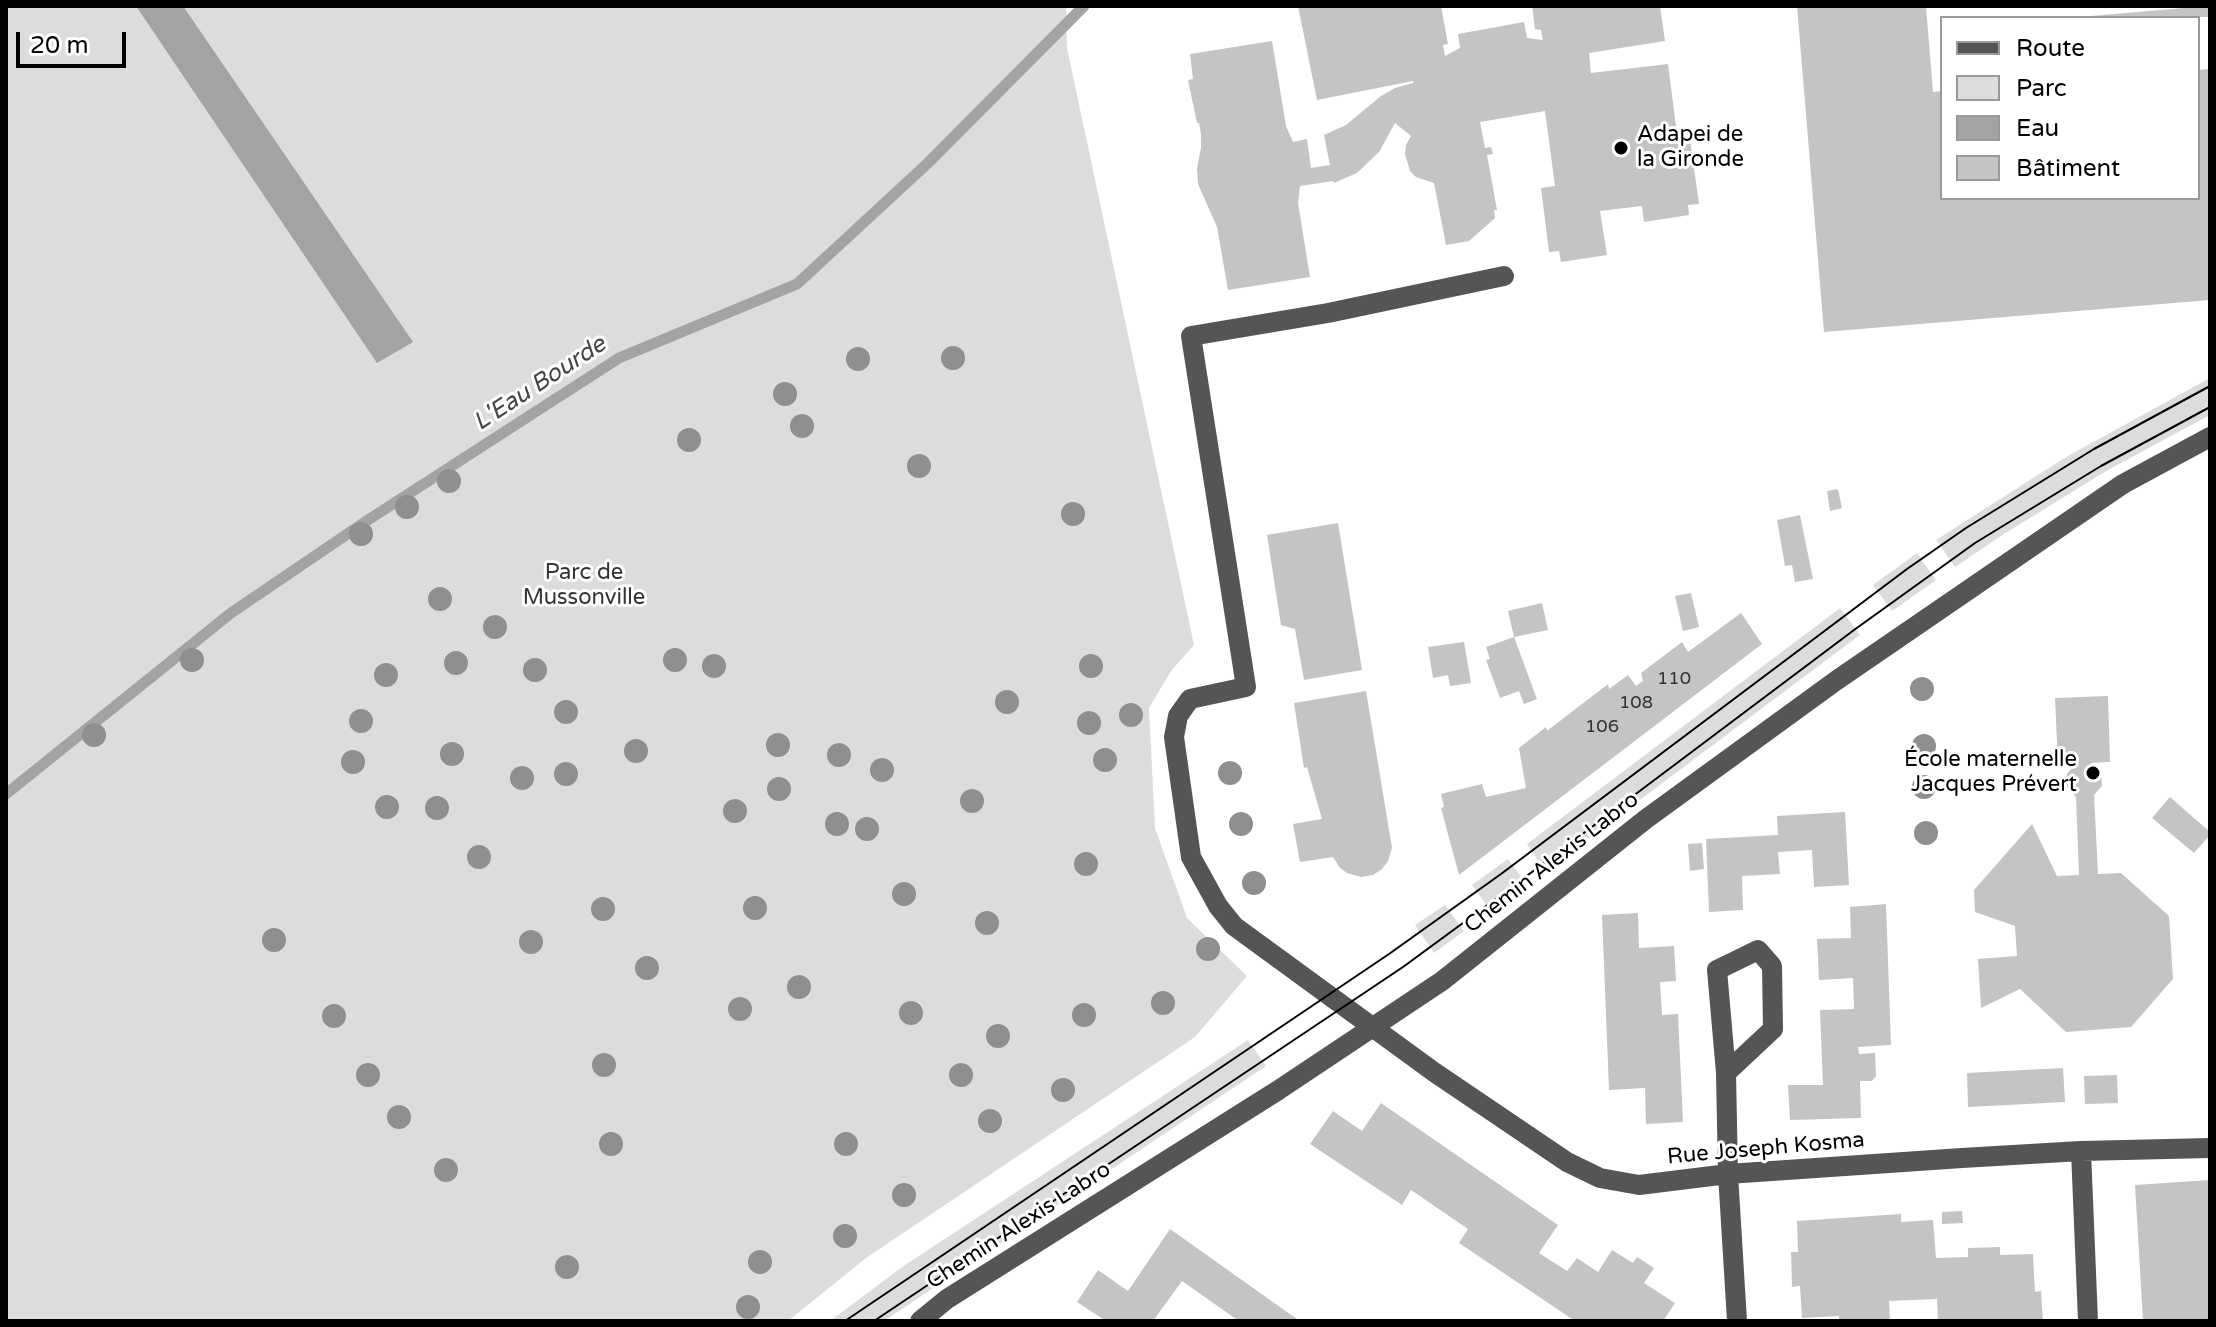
<!DOCTYPE html>
<meta charset="utf-8">
<style>
body{margin:0}
#map{position:relative;width:2216px;height:1327px;overflow:hidden;background:#fff;font-family:"Varela Round",sans-serif}
canvas{display:block}
.frame{position:absolute;inset:0;border:8px solid #000;pointer-events:none}
.legend{position:absolute;left:1940px;top:16px;width:260px;height:184px;box-sizing:border-box;background:#fff;border:2px solid #999;margin:0;padding:10px 14px;list-style:none;font-size:24px;color:#000}
.legend li{display:flex;align-items:center;gap:16px;height:40px}
.legend b{width:40px;border:2px solid #999}
.scale{position:absolute;left:16px;top:32px;width:110px;height:36px;box-sizing:border-box;border:4px solid #000;border-top:0;padding-left:10px;font-size:24px;line-height:28px;white-space:nowrap;color:#000;-webkit-text-stroke:6px #fff;paint-order:stroke}
</style>
<div id="map">
<canvas width="2216" height="1327"></canvas>
<div class="frame"></div>
<ul class="legend">
<li><b style="height:10px;background:#555"></b>Route</li>
<li><b style="height:22px;background:#dcdcdc"></b>Parc</li>
<li><b style="height:22px;background:#a3a3a3"></b>Eau</li>
<li><b style="height:22px;background:#c4c4c4"></b>Bâtiment</li>
</ul>
<div class="scale">20 m</div>
</div>
<script>
const context = document.querySelector('canvas').getContext('2d');
context.lineJoin = 'round';
function fillPath(path, color) {
  context.fillStyle = color;
  context.fill(path, 'evenodd');
}
function shape(rows) {
  const path = new Path2D();
  for (const r of rows) {
    path.moveTo(r[0], r[1]);
    for (let i = 2; i < r.length; i += 2) path.lineTo(r[i], r[i + 1]);
  }
  return path;
}
function stroke(path, color, width, dash) {
  context.strokeStyle = color;
  context.lineWidth = width;
  context.lineCap = dash ? 'butt' : 'round';
  context.setLineDash(dash || []);
  context.stroke(path);
}
function label(font, color, halo, rows, align = 'center') {
  context.font = font + ' "Varela Round",sans-serif';
  context.lineWidth = 6;
  context.setLineDash([]);
  context.textBaseline = 'middle';
  context.strokeStyle = halo;
  context.fillStyle = color;
  for (const [text, x, y, turn = 0] of rows) {
    context.save();
    context.translate(x, y);
    context.rotate((+turn || 0) * Math.PI / 180);
    context.textAlign = isNaN(turn) ? turn : align;
    if (halo) context.strokeText(text, 0, 0);
    context.fillText(text, 0, 0);
    context.restore();
  }
}
const green = shape([
 [6,6,1066,6,1067,48,1194,645,1171,671,1149,708,1155,828,1187,918,1247,976,1195,1037,866,1258,788,1321,6,1321],
 [2210,378,2210,415,2108,470,2004,534,1955,567,1936,540,2066,457],
 [1917,553,1936,580,1892,611,1873,585],
 [1840,608,1860,635,1545,871,1527,844],
 [1508,859,1527,885,1491,911,1472,885],
 [1445,905,1464,931,1434,953,1415,925],
 [1248,1040,1266,1066,884,1321,830,1321,902,1267]
]);
const water = shape([
 [136,6,183,6,413,342,377,363]
]);
const stream = shape([
 [6,794,231,613,368,520,619,358,797,284,928,163,1084,6]
]);
const building = shape([
 [1298,6,1441,6,1448,44,1443,45,1445,56,1460,48,1458,34,1524,22,1527,38,1543,40,1541,30,1535,29,1532,6,1660,6,1665,41,1589,53,1591,73,1668,64,1678,142,1690,140,1699,204,1688,205,1689,215,1644,222,1642,206,1600,211,1607,255,1561,262,1559,251,1549,252,1541,188,1555,186,1545,111,1480,122,1485,148,1491,147,1493,154,1487,155,1497,210,1494,210,1495,218,1469,241,1446,245,1434,183,1416,177,1410,171,1405,154,1406,145,1411,136,1395,123,1379,152,1357,173,1334,183,1333,181,1300,186,1298,203,1310,277,1228,290,1217,227,1198,184,1197,168,1201,148,1201,134,1199,123,1197,123,1188,80,1193,79,1190,54,1272,41,1286,126,1293,142,1307,139,1311,168,1330,165,1324,135,1346,125,1381,96,1395,88,1413,83,1413,81,1317,100],
 [1797,6,1926,6,1933,92,1942,91,1942,198,2198,198,2198,70,2210,69,2210,300,1824,332],
 [2207,6,2210,6,2210,17,2091,18,2091,16],
 [1838,489,1842,508,1830,511,1827,491],
 [1800,515,1813,579,1795,582,1792,565,1785,566,1777,520],
 [1338,523,1362,670,1304,680,1295,629,1281,625,1267,535],
 [1691,593,1699,627,1683,631,1675,596],
 [1542,603,1548,630,1514,637,1537,699,1524,704,1519,691,1500,698,1486,660,1490,659,1486,647,1514,637,1508,611],
 [1741,613,1762,644,1459,875,1441,808,1444,807,1441,794,1482,784,1486,797,1526,788,1519,748,1546,727,1547,731,1608,684,1609,689,1628,675,1636,686,1643,681,1641,673,1682,642,1688,652],
 [1464,642,1471,683,1450,686,1448,675,1433,678,1428,647],
 [1366,691,1392,848,1388,861,1382,869,1373,875,1361,877,1347,873,1340,868,1333,857,1300,862,1293,824,1322,819,1307,767,1304,768,1294,703],
 [2108,696,2110,762,2091,763,2101,772,2102,786,2094,795,2098,874,2121,873,2169,916,2173,979,2131,1027,2066,1032,2020,989,1981,1008,1978,959,2017,956,2015,926,1975,912,1974,890,2032,824,2057,876,2079,875,2076,797,2067,787,2067,774,2076,763,2058,764,2055,698],
 [2170,797,2210,832,2210,835,2194,853,2152,818],
 [1845,812,1849,885,1814,887,1812,850,1778,852,1780,874,1742,876,1743,910,1709,912,1706,839,1778,835,1777,816],
 [1702,843,1704,869,1690,871,1688,844],
 [1886,904,1891,1045,1858,1047,1859,1054,1875,1053,1876,1076,1872,1081,1860,1081,1861,1118,1790,1120,1788,1085,1823,1085,1820,1010,1854,1009,1853,978,1819,980,1817,939,1851,938,1850,907],
 [1638,913,1639,948,1674,946,1676,981,1660,982,1662,1015,1678,1014,1683,1122,1646,1124,1645,1088,1609,1090,1602,915],
 [2063,1068,2065,1102,1968,1107,1967,1073],
 [2117,1075,2118,1103,2085,1104,2084,1076],
 [1381,1103,1558,1225,1539,1253,1567,1271,1577,1258,1598,1272,1612,1250,1633,1263,1637,1257,1654,1268,1644,1283,1675,1303,1663,1321,1575,1321,1459,1243,1468,1229,1411,1190,1402,1205,1310,1144,1333,1111,1362,1131],
 [2210,1180,2210,1321,2143,1321,2135,1185],
 [1962,1211,1963,1223,1942,1224,1942,1212],
 [1901,1214,1901,1222,1933,1220,1936,1258,1968,1257,1968,1248,2000,1247,2000,1255,2033,1254,2035,1292,2041,1291,2043,1321,1938,1321,1937,1299,1889,1301,1890,1320,1839,1321,1839,1316,1802,1318,1800,1286,1792,1287,1791,1252,1798,1252,1797,1221],
 [1170,1229,1287,1312,1300,1321,1235,1321,1236,1319,1182,1281,1153,1321,1106,1321,1077,1302,1098,1270,1128,1291]
]);
const minor = shape([
 [1504,276,1328,313,1191,336,1246,687,1190,699,1178,716,1174,737,1191,857,1218,906,1234,926,1434,1072,1567,1162,1600,1178,1639,1185,1728,1174,1962,1158,2081,1151,2210,1148],
 [1726,1073,1773,1029,1772,966,1758,950,1717,970,1726,1073,1728,1174,1737,1321],
 [2081,1151,2088,1321],
 [920,1321,947,1299,1277,1091,1442,981,1646,819,1837,680,2123,484,2210,437]
]);
const tram = shape([
 [845,1321,1389,954,1501,874,1907,569,1966,528,2094,449,2210,386],
 [874,1321,1403,967,1512,887,1854,630,1975,543,2101,466,2210,407]
]);
const trees = [
 [953,358],
 [858,359],
 [785,394],
 [802,426],
 [689,440],
 [919,466],
 [449,481],
 [407,507],
 [1073,514],
 [361,534],
 [440,599],
 [495,627],
 [192,660],
 [675,660],
 [456,663],
 [714,666],
 [1091,666],
 [535,670],
 [386,675],
 [1922,689],
 [1007,702],
 [566,712],
 [1131,715],
 [361,721],
 [1089,723],
 [94,735],
 [778,745],
 [1924,746],
 [636,751],
 [452,754],
 [839,755],
 [1105,760],
 [353,762],
 [882,770],
 [1230,773],
 [566,774],
 [522,778],
 [1924,787],
 [779,789],
 [972,801],
 [387,807],
 [437,808],
 [735,811],
 [837,824],
 [1241,824],
 [867,829],
 [1926,833],
 [479,857],
 [1086,864],
 [1254,883],
 [904,894],
 [755,908],
 [603,909],
 [987,923],
 [274,940],
 [531,942],
 [1208,949],
 [647,968],
 [799,987],
 [1163,1003],
 [740,1009],
 [911,1013],
 [1084,1015],
 [334,1016],
 [998,1036],
 [604,1065],
 [368,1075],
 [961,1075],
 [1063,1090],
 [399,1117],
 [990,1121],
 [611,1144],
 [846,1144],
 [446,1170],
 [904,1195],
 [845,1236],
 [760,1262],
 [567,1267],
 [748,1307]
];
const markers = [
 [1621,148,8,"#000"],
 [2093,773,8,"#000"]
];
const numberNames = [
 ["110",1674,679],
 ["108",1636,703],
 ["106",1602,727]
];
const poiNames = [
 ["Adapei de",1637,135],
 ["la Gironde",1637,160],
 ["École maternelle",2077,760,"right"],
 ["Jacques Prévert",2077,785,"right"]
];
const parkNames = [
 ["Parc de",584,573],
 ["Mussonville",584,598]
];
const streetNames = [
 ["Chemin Alexis Labro",1552,863,-38],
 ["Rue Joseph Kosma",1766,1149,-5],
 ["Chemin Alexis Labro",1019,1226,-33]
];
const waterNames = [
 ["L'Eau Bourde",540,384,-33]
];
fillPath(green, '#dcdcdc');
fillPath(water, '#a3a3a3');
stroke(stream, '#a3a3a3', 11);
fillPath(building, '#c4c4c4');
stroke(minor, '#555', 20);
stroke(tram, '#000', 2);
context.fillStyle = '#8f8f8f';
for (const [x, y] of trees) {
  context.beginPath();
  context.arc(x, y, 12, 0, 2 * Math.PI);
  context.fill();
}
for (const [x, y, r, color] of markers) {
  const dot = new Path2D();
  dot.arc(x, y, r, 0, 2 * Math.PI);
  context.fillStyle = color;
  context.fill(dot);
  stroke(dot, '#fff', 3);
}
label('18px', '#313131', null, numberNames);
label('22px', '#000', '#fff', poiNames, 'left');
label('22px', '#333', '#fff', parkNames);
label('22px', '#000', '#fff', streetNames);
label('italic 24px', '#444', '#fff', waterNames);
</script>
